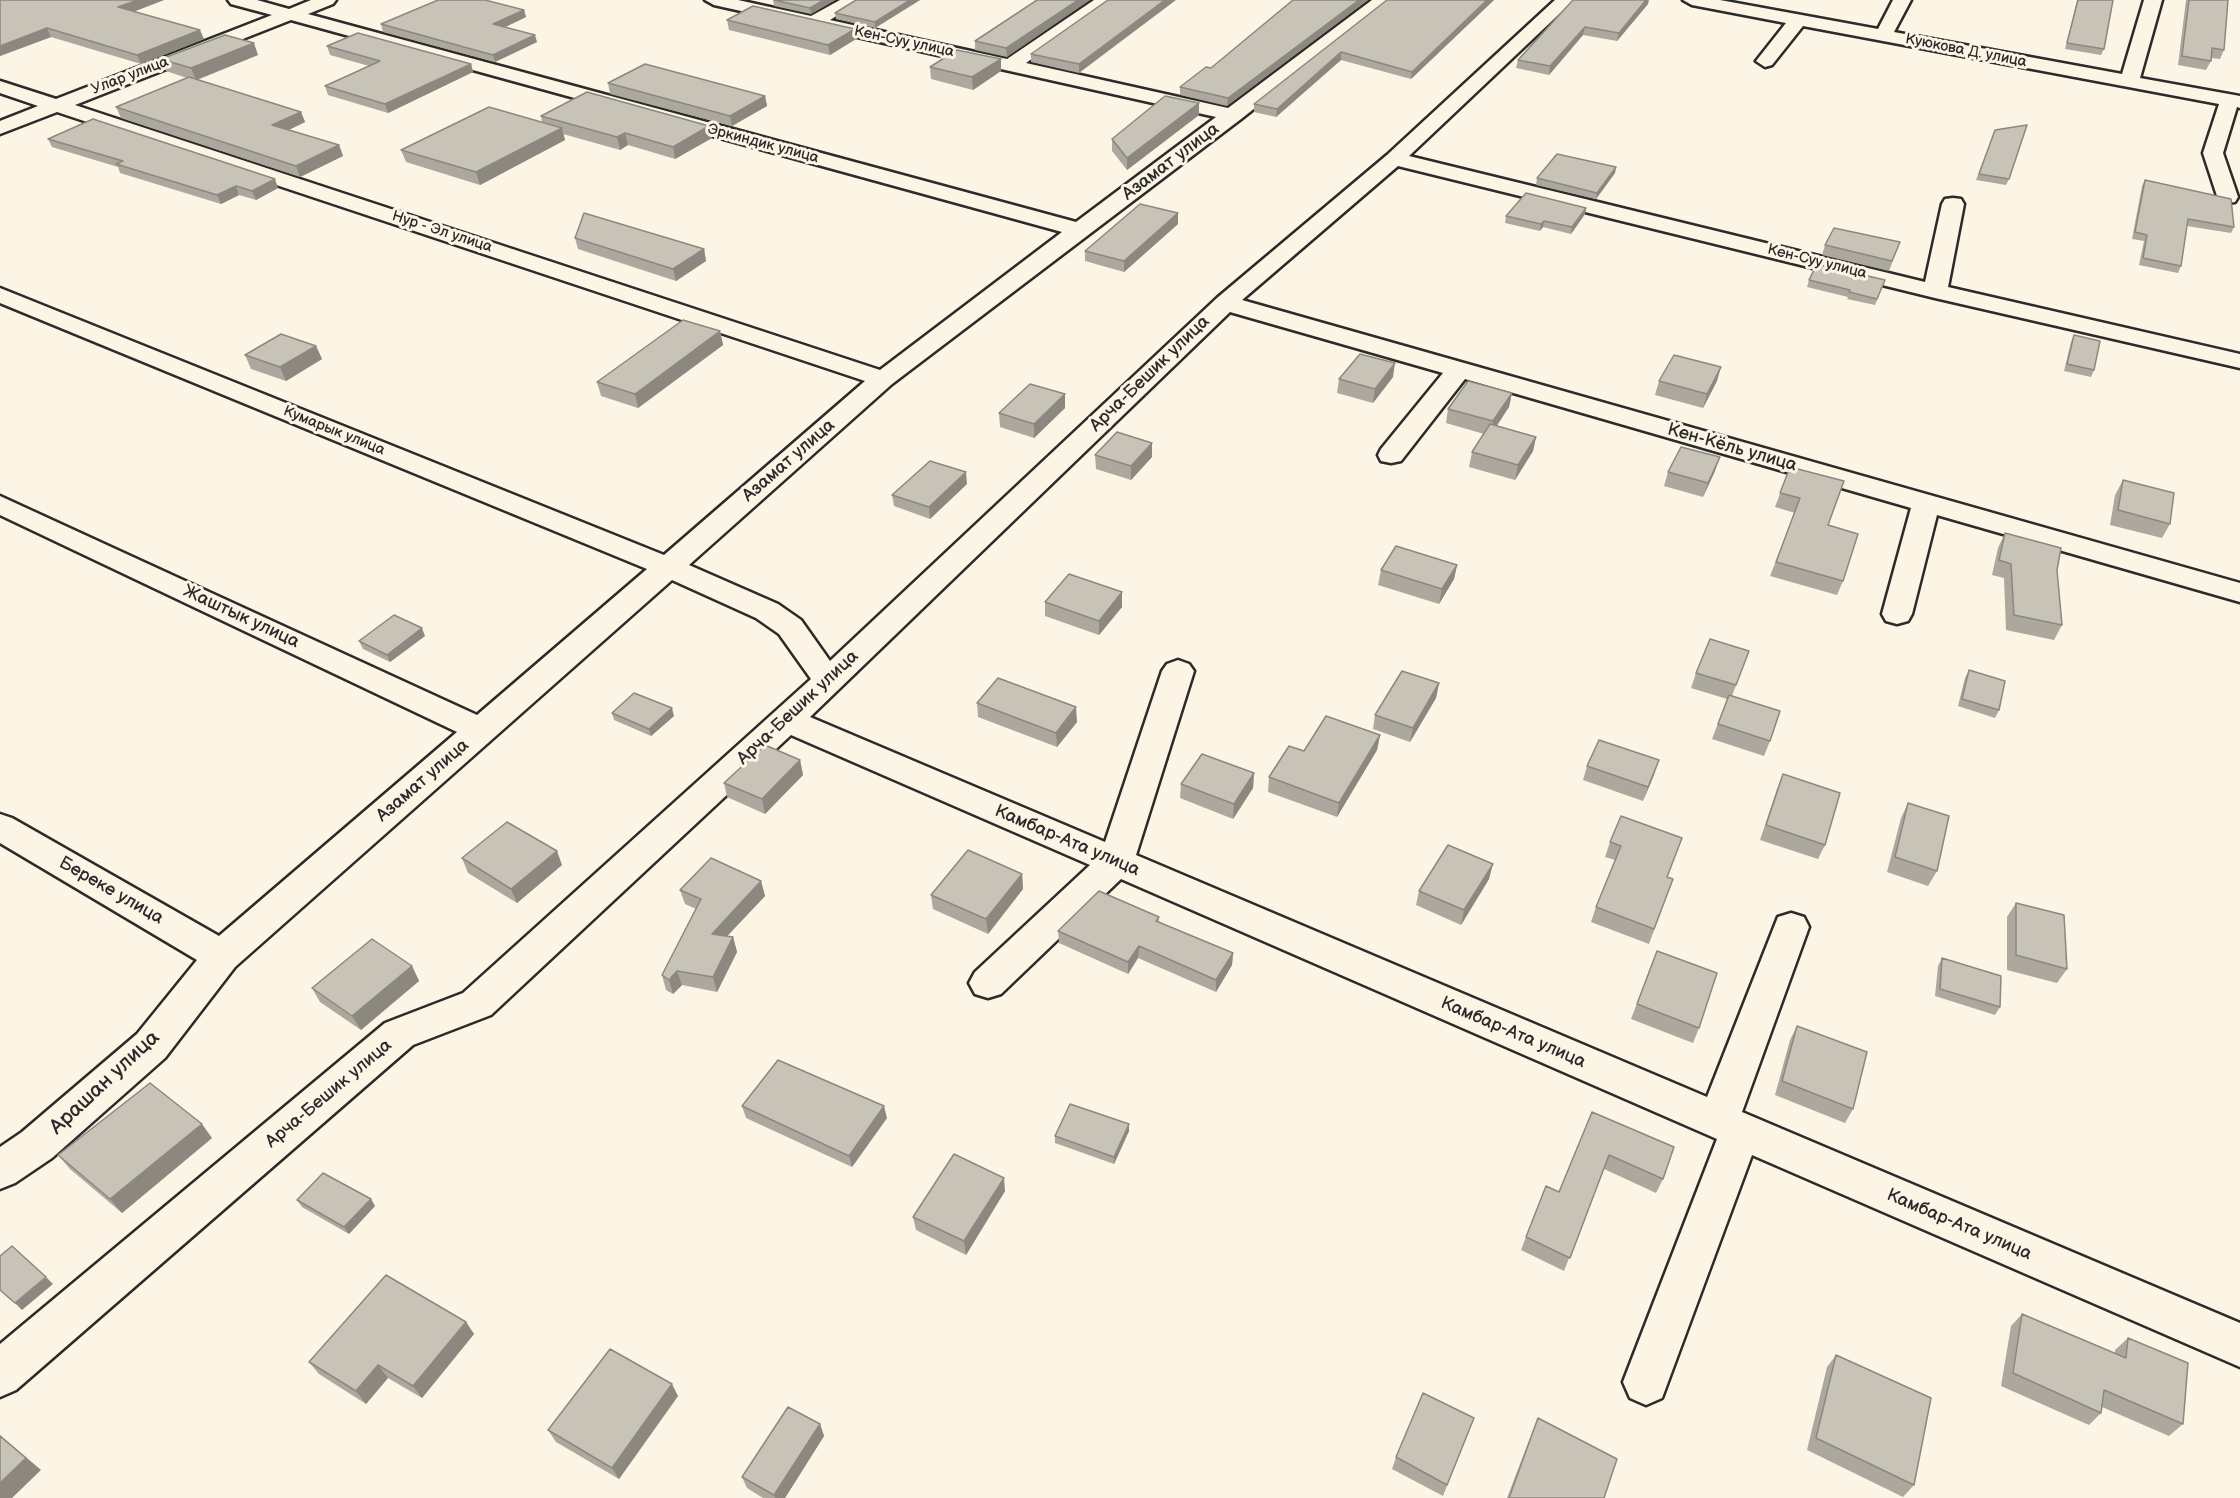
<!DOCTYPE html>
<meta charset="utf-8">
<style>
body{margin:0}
canvas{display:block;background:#fcf5e5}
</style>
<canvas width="2240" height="1498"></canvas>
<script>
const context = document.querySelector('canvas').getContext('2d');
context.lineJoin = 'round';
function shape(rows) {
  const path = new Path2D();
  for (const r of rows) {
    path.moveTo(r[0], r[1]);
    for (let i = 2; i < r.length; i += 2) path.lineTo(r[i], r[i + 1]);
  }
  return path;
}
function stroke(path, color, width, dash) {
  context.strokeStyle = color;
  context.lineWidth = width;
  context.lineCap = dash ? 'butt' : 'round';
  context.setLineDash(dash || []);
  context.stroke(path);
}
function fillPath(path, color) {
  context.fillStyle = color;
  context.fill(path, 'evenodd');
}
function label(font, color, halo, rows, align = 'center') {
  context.font = font + ' "Balsamiq Sans",sans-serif';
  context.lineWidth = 6;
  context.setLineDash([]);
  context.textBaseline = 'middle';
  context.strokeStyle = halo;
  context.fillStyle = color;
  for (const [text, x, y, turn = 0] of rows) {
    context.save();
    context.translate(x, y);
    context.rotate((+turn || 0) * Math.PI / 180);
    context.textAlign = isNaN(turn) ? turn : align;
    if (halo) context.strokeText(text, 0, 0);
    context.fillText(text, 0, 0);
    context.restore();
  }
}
const minor = shape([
 [228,0,257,0,289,9,311,0,336,0,333,4,308,14,1076,222,1216,117,714,5,705,0,738,0,811,16,840,0,862,0,830,20,1007,59,1094,0,1115,0,1026,63,1228,108,1372,0,1392,0,1241,119,892,384,689,565,778,604,801,620,830,661,1217,298,1387,155,1555,0,1574,0,1409,156,1925,282,1942,204,1945,199,1953,198,1961,199,1964,204,1948,287,2240,354,2240,368,1935,298,1398,166,1242,300,2240,583,2240,602,1937,515,1912,614,1908,621,1897,624,1886,621,1882,614,1911,508,1465,379,1401,461,1391,463,1381,461,1378,455,1381,449,1443,373,1230,312,810,717,1105,842,1162,671,1167,664,1178,660,1189,664,1194,671,1136,855,1707,1097,1778,917,1791,913,1804,917,1809,927,1742,1112,2240,1323,2240,1367,1752,1155,1662,1398,1646,1405,1630,1398,1623,1382,1717,1139,1121,879,1001,994,988,998,975,994,969,983,975,972,1090,865,791,735,491,1015,413,1045,16,1390,0,1397,0,1344,385,1023,463,993,811,679,779,634,756,618,672,580,235,967,165,1058,52,1158,15,1183,0,1189,0,1147,22,1132,137,1034,197,960,0,843,0,814,12,818,219,936,457,732,0,515,0,496,477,715,647,569,0,303,0,288,664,555,865,381,57,112,0,134,0,121,38,106,0,93,0,81,56,99,272,15,231,4,228,0],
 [291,20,1062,232,880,370,75,105,291,20],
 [1683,0,1720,0,1878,29,1893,0,1911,0,1894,32,2122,74,2144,0,2162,0,2140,78,2240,96,2240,108,2237,107,2223,153,2238,197,2235,202,2227,203,2219,202,2203,153,2219,104,1803,26,1772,65,1765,67,1756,61,1786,23,1692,5,1683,0]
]);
const wall = shape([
 [0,0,164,0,133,12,204,39,141,64,51,37,0,56],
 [773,0,835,0,811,14,774,6],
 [856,0,920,0,875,28,836,19,835,13],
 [1037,0,1007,57,975,50,975,41],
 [1108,0,1079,73,1031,62,1031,54],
 [1293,0,1227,106,1180,95,1180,87,1211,68],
 [1387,0,1494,0,1411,79,1341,60,1276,117,1254,112,1254,104],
 [1573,0,1648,4,1617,41,1583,35,1549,75,1516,68,1518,60],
 [2077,0,2113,0,2104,49,2101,55,2065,49],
 [2186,0,2228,0,2224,50,2220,59,2211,58,2211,61,2206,70,2178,65],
 [524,10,526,17,505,27,537,42,495,62,383,32,381,24],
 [727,20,856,39,830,55,729,30],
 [327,46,471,64,473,72,388,113,328,95,325,86,369,66,330,55],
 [258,55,197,80,301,112,305,122,289,130,339,145,343,156,300,177,121,118,116,107,187,78,166,71,161,59],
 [930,67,1001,71,973,90,931,79],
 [608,83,765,96,767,106,732,126,610,94],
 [1199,115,1127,170,1112,151,1112,139],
 [541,116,712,138,675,159,628,145,620,150,563,134,565,140,480,185,406,162,401,150,542,122],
 [1995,130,2009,179,2006,185,1976,180],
 [48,139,278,188,256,200,239,195,221,204,120,173,118,167,52,147],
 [1616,167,1615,173,1596,199,1536,185,1537,178],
 [2145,180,2234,227,2231,233,2187,226,2181,266,2178,273,2139,265,2144,241,2132,239,2142,186],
 [1586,208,1585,214,1571,234,1543,227,1540,231,1505,223,1506,216],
 [1178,213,1178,224,1124,272,1085,261,1085,251],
 [575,238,704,249,706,261,676,281,578,249],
 [1900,242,1889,271,1822,255,1825,245],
 [1809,280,1885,280,1875,305,1847,299,1848,297,1807,287],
 [720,331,723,345,638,408,601,396,597,382],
 [2074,335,2094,370,2091,377,2064,371,2071,342],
 [316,346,322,359,286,381,251,369,245,355],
 [1393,377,1373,403,1337,393,1339,379],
 [1659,381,1717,381,1703,408,1655,395],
 [1512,393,1509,407,1497,426,1536,437,1533,451,1515,480,1469,467,1472,452,1484,434,1446,423,1448,409],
 [1065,408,1034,438,1000,427,999,413],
 [1095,455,1152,457,1131,480,1096,469],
 [1790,467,1828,525,1843,581,1837,595,1770,576,1795,513,1775,507],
 [1715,471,1703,497,1664,486,1668,472],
 [2123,480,2170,524,2162,538,2110,525,2115,495],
 [967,484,930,519,894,506,892,495],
 [2005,533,2062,625,2054,640,2006,630,2004,578,1992,575,1998,548],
 [1457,565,1454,579,1439,604,1378,585,1381,570],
 [1045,602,1122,607,1099,635,1045,616],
 [425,636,390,662,363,649,359,641],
 [1749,651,1732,696,1770,741,1764,756,1712,739,1727,699,1691,688,1696,673],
 [1969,670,1999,710,1995,718,1958,706,1965,678],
 [1439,683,1436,698,1410,742,1373,729,1375,715],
 [977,703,1077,722,1057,747,978,717],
 [612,713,674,716,651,736,614,720],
 [1380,735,1377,750,1337,817,1268,792,1269,777],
 [800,760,803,775,765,814,727,797,724,783],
 [1587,766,1654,775,1643,801,1583,780],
 [1254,773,1253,788,1233,819,1180,798,1181,784],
 [1783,774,1825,845,1818,859,1760,840,1777,789],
 [1908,803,1937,871,1928,886,1887,872,1901,818],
 [1621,816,1667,877,1673,879,1649,944,1591,922,1596,907,1615,860,1605,857,1610,842],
 [462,858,562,865,517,903,468,873],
 [1022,874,1023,889,988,934,933,909,931,895],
 [1489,879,1461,925,1416,905,1419,891],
 [761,881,765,896,727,936,733,937,737,952,717,992,682,985,673,994,666,990,662,975,696,909,685,904,680,890],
 [2016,903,2067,969,2057,983,2007,970,2007,917],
 [1159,917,1159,922,1233,953,1232,965,1216,992,1138,958,1128,974,1059,943,1058,931],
 [1657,951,1699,1028,1693,1043,1631,1019],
 [1942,958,2000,1007,1995,1015,1935,996,1938,966],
 [412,966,419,981,361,1030,320,1002,312,988],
 [1797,1026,1853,1109,1845,1123,1775,1095,1790,1040],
 [742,1106,887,1118,852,1167,746,1118],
 [1592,1112,1663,1179,1656,1193,1604,1169,1564,1271,1521,1250,1526,1237,1559,1192],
 [1129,1124,1129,1131,1114,1164,1055,1143,1055,1136],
 [212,1138,122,1213,70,1169,58,1155],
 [1005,1191,966,1255,916,1230,913,1217],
 [371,1199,375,1206,349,1234,302,1207,297,1200],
 [2022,1314,2115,1353,2115,1350,2128,1338,2183,1424,2169,1436,2102,1407,2101,1413,2089,1425,2001,1386,2011,1326],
 [466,1322,474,1334,422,1398,388,1378,366,1404,319,1374,309,1362],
 [1836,1355,1914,1485,1903,1497,1807,1450,1827,1367],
 [678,1396,619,1479,556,1442,548,1430],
 [1474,1418,1443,1496,1392,1469,1396,1457],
 [1538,1418,1604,1498,1507,1498,1533,1430],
 [820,1424,824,1436,785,1498,763,1498,747,1488,742,1477]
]);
const shadedWall = shape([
 [138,0,164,0,122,16,118,7],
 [824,0,835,0,811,14,810,8],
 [910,0,920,0,875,28,875,22],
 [1078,0,1090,0,1007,57,1006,48],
 [1165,0,1176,0,1079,73,1079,64],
 [1359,0,1368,0,1227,106,1228,98],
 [1487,0,1494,0,1411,79,1412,72],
 [1646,0,1649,0,1648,4,1617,41,1619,33],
 [524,10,526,17,495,32,493,24],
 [1585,27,1583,35,1549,75,1550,66],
 [47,28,51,37,0,56,0,46],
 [855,29,856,39,830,55,828,45],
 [200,30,204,39,141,64,137,55],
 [535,35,537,42,495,62,493,55],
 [254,43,258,55,196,80,191,68],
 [1341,52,1341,60,1276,117,1277,109],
 [1001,59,1001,71,973,90,972,77],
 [471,64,473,72,388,113,385,104],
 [765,96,767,106,732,126,730,116],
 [1199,103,1199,115,1127,170,1127,158],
 [301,112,305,122,276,136,272,125],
 [709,126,712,138,675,159,673,147],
 [562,128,565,140,480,185,476,172],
 [625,133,628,145,620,150,617,137],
 [339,145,343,156,300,177,296,166],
 [1616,167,1615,173,1596,199,1597,193],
 [275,179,278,188,256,200,252,191],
 [236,186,239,195,221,204,217,195],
 [1586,208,1585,214,1571,234,1572,227],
 [1178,213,1178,224,1124,272,1124,261],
 [1544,221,1543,227,1540,231,1541,224],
 [704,249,706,261,676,281,673,269],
 [720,331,723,345,638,408,635,394],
 [316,346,322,359,286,381,280,367],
 [1395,363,1393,377,1373,403,1375,389],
 [1721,367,1717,381,1703,408,1707,394],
 [1512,393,1509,407,1490,435,1493,421],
 [1065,394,1065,408,1034,438,1034,424],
 [1536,437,1533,451,1515,480,1518,465],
 [1152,443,1152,457,1131,480,1131,466],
 [1720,457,1715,471,1703,497,1708,483],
 [966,472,967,484,930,519,929,507],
 [1457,565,1454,579,1439,604,1442,589],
 [1122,592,1122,607,1099,635,1099,621],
 [422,628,425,636,390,662,387,655],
 [1439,683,1436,698,1410,742,1413,728],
 [1076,707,1077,722,1057,747,1056,733],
 [672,708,674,716,651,736,649,729],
 [1380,735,1377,750,1337,817,1339,803],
 [800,760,803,775,765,814,762,799],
 [1659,760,1654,775,1643,801,1648,787],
 [1254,773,1253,788,1233,819,1234,804],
 [557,851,562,865,517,903,511,889],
 [1493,864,1489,879,1461,925,1464,910],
 [1022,874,1023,889,988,934,986,919],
 [761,881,765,896,716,948,712,934],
 [733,937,737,952,717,992,713,977],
 [1139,946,1138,958,1128,974,1128,962],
 [1233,953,1232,965,1216,992,1216,980],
 [412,966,419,981,361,1030,352,1016],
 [677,971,682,985,673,994,669,980],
 [884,1106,887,1118,852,1167,849,1156],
 [202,1124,212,1138,122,1213,110,1199],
 [1129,1124,1129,1131,1114,1164,1114,1157],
 [1004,1178,1005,1191,966,1255,964,1241],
 [371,1199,375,1206,349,1234,344,1227],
 [46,1277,53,1284,22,1310,15,1303],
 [466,1322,474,1334,422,1398,413,1386],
 [378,1365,388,1378,366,1404,356,1391],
 [672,1384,678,1396,619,1479,612,1468],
 [820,1424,824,1436,785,1498,775,1498,774,1495],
 [0,1435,41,1470,12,1498,0,1498]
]);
const building = shape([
 [0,0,138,0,118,7,200,30,137,55,47,28,0,46,0,0],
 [438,0,485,0,524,10,493,24,535,35,493,55,381,24,438,0],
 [774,0,824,0,810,8,774,0],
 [856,0,910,0,875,22,835,13,856,0],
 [1037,0,1078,0,1006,48,975,41,1037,0],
 [1108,0,1165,0,1079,64,1031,54,1108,0],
 [1293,0,1359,0,1228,98,1180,87,1206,67,1211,68,1293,0],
 [1387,0,1487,0,1412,72,1341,52,1277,109,1254,104,1387,0],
 [1573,0,1646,0,1619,33,1585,27,1550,66,1518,60,1573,0],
 [2078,0,2113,0,2104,49,2067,43,2078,0],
 [2189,0,2228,0,2224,50,2212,48,2211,61,2182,56,2189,0],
 [753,6,855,29,828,45,727,20,753,6],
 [358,33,471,64,385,104,325,86,380,61,327,46,358,33],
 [225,35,254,43,191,68,161,59,225,35],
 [957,50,1001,59,972,77,930,67,957,50],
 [645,64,765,96,730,116,608,83,645,64],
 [189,77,301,112,272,125,339,145,296,166,116,107,189,77],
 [587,92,709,126,673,147,625,133,617,137,541,116,587,92],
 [1165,96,1199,103,1127,158,1112,139,1165,96],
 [489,107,562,128,476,172,401,150,489,107],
 [93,119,275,179,252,191,236,186,217,195,116,164,123,161,48,139,93,119],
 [2027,125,2009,179,1979,174,1995,130,2027,125],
 [1557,154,1616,167,1597,193,1537,178,1557,154],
 [2145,180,2231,199,2234,227,2188,219,2181,266,2143,258,2147,235,2135,232,2145,180],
 [1526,193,1586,208,1572,227,1544,221,1541,224,1506,216,1526,193],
 [1140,204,1178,213,1124,261,1085,251,1140,204],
 [584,213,704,249,673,269,575,238,584,213],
 [1834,228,1900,242,1892,261,1825,245,1834,228],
 [1817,264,1885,280,1877,299,1849,292,1850,290,1809,280,1817,264],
 [683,320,720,331,635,394,597,382,683,320],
 [281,334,316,346,280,367,245,355,281,334],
 [2074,335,2100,341,2094,370,2067,364,2074,335],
 [1360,354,1395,363,1375,389,1339,379,1360,354],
 [1674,355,1721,367,1707,394,1659,381,1674,355],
 [1468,381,1512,393,1493,421,1448,409,1468,381],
 [1030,384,1065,394,1034,424,999,413,1030,384],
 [1490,424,1536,437,1518,465,1472,452,1490,424],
 [1117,432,1152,443,1131,466,1095,455,1117,432],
 [1681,447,1720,457,1708,483,1668,472,1681,447],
 [930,461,966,472,929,507,892,495,930,461],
 [1790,467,1844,481,1828,525,1858,534,1843,581,1776,562,1800,498,1780,493,1790,467],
 [2123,480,2174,493,2170,524,2118,510,2123,480],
 [2005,533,2061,548,2057,570,2062,625,2014,615,2011,564,1999,560,2005,533],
 [1396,546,1457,565,1442,589,1381,570,1396,546],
 [1069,574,1122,592,1099,621,1045,602,1069,574],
 [394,615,422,628,387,655,359,641,394,615],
 [1710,639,1749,651,1736,685,1696,673,1710,639],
 [1969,670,2005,681,1999,710,1962,699,1969,670],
 [1402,671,1439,683,1413,728,1375,715,1402,671],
 [998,678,1076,707,1056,733,977,703,998,678],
 [634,693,672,708,649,729,612,713,634,693],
 [1729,695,1780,711,1770,741,1718,724,1729,695],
 [1326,716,1380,735,1339,803,1269,777,1289,746,1304,751,1326,716],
 [1599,740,1659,760,1648,787,1587,766,1599,740],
 [765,745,800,760,762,799,724,783,765,745],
 [1202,754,1254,773,1234,804,1181,784,1202,754],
 [1783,774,1840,793,1825,845,1766,825,1783,774],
 [1908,803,1949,816,1937,871,1895,857,1908,803],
 [1621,816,1682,838,1667,877,1673,879,1654,929,1596,907,1621,846,1610,842,1621,816],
 [507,822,557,851,511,889,462,858,507,822],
 [1448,845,1493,864,1464,910,1419,891,1448,845],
 [968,850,1022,874,986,919,931,895,968,850],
 [711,858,761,881,712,934,733,937,713,977,677,971,669,980,662,975,701,899,680,890,711,858],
 [1099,891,1159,917,1156,921,1233,953,1216,980,1139,946,1128,962,1058,931,1099,891],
 [2016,903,2064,915,2067,969,2016,955,2016,903],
 [372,939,412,966,352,1016,312,988,372,939],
 [1657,951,1717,973,1699,1028,1637,1004,1657,951],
 [1942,958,2001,976,2000,1007,1940,989,1942,958],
 [1797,1026,1867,1052,1853,1109,1782,1081,1797,1026],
 [778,1060,884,1106,849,1156,742,1106,778,1060],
 [150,1083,202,1124,110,1199,58,1155,150,1083],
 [1070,1104,1129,1124,1114,1157,1055,1136,1070,1104],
 [1592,1112,1674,1147,1663,1179,1609,1155,1570,1258,1526,1237,1546,1186,1559,1192,1592,1112],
 [954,1154,1004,1178,964,1241,913,1217,954,1154],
 [323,1173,371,1199,344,1227,297,1200,323,1173],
 [12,1246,46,1277,15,1303,0,1290,0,1256,12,1246],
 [386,1275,466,1322,413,1386,378,1365,356,1391,309,1362,386,1275],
 [2022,1314,2126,1358,2128,1338,2188,1363,2183,1424,2104,1390,2101,1413,2013,1373,2022,1314],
 [610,1349,672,1384,612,1468,548,1430,610,1349],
 [1836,1355,1931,1398,1914,1485,1816,1438,1836,1355],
 [1423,1393,1474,1418,1447,1485,1396,1457,1423,1393],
 [788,1407,820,1424,774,1495,742,1477,788,1407],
 [1538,1418,1617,1459,1604,1498,1509,1498,1538,1418],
 [0,1436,26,1458,0,1483,0,1436]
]);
const farStreetnames = [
 ["Кен-Суу улица",904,42,12],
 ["Куюкова Д. улица",1966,51,11],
 ["Улар улица",130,76,-21],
 ["Эркиндик улица",763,144,15],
 ["Нур - Эл улица",442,232,18],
 ["Кен-Суу улица",1817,262,14],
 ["Кумарык улица",334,431,22]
];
const streetNames = [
 ["Азамат улица",1171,162,-37],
 ["Арча-Бешик улица",1150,374,-44],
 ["Кен-Кёль улица",1732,448,16],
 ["Азамат улица",789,461,-41],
 ["Жаштык улица",241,617,25],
 ["Арча-Бешик улица",798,708,-43],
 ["Азамат улица",423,781,-41],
 ["Камбар-Ата улица",1067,841,23],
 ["Береке улица",111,891,30],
 ["Камбар-Ата улица",1513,1033,23],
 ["Арча-Бешик улица",329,1094,-40],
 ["Камбар-Ата улица",1959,1225,23]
];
const nearStreetnames = [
 ["Арашан улица",105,1083,-43]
];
stroke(minor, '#2b2b2b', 5);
fillPath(minor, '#fcf5e5');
fillPath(wall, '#aca89d');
fillPath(shadedWall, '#8c8880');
fillPath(building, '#c8c3b7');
stroke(building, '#8c8880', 1.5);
label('15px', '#2b2b2b', '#fcf5e5', farStreetnames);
label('18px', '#2b2b2b', '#fcf5e5', streetNames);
label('21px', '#2b2b2b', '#fcf5e5', nearStreetnames);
</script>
